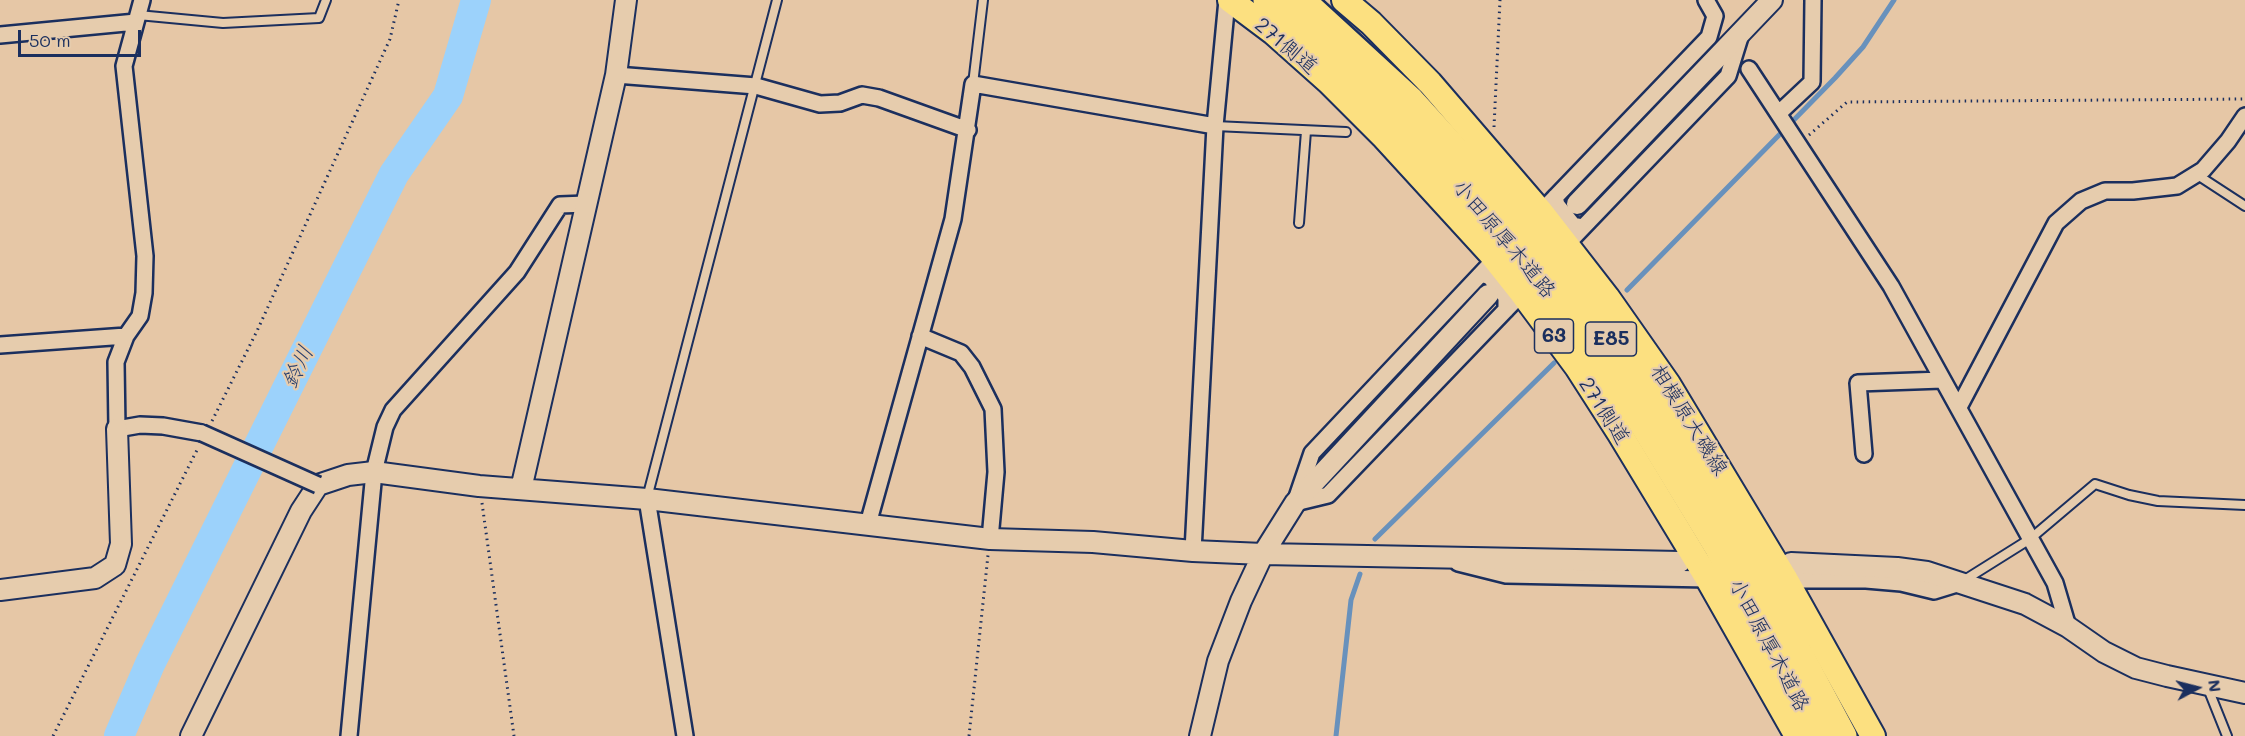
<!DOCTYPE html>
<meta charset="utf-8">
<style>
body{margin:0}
#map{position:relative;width:2245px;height:736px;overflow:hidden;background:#e6c7a6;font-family:Mali,sans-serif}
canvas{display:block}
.north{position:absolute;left:2167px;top:658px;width:60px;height:60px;-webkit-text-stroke:4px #e6ccad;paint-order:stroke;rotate:83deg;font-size:16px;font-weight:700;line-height:24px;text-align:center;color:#1b2f5e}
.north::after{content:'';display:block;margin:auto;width:21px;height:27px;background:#1b2f5e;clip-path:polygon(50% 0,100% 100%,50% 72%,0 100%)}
.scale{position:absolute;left:18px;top:30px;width:123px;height:27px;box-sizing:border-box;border:3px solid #1b2f5e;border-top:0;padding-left:8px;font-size:18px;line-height:21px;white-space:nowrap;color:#1b2f5e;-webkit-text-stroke:4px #e6ccad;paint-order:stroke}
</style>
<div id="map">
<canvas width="2245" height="736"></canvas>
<div class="north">N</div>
<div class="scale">50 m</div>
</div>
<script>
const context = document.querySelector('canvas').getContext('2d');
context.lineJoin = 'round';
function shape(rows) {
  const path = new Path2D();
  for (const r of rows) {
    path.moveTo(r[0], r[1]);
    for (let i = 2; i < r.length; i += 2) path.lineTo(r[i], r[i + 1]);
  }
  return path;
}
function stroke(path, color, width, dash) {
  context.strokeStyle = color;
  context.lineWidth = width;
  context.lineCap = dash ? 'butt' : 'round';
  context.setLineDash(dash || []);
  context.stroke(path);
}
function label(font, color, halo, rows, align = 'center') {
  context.font = font + ' Mali,"Klee One",sans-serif';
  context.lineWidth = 4.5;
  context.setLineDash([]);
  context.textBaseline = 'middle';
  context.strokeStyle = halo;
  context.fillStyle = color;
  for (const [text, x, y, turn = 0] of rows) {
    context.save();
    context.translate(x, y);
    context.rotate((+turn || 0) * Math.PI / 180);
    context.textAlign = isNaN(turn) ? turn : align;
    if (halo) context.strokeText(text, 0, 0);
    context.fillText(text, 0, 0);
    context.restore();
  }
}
const stream = shape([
 [1627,290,1835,78,1863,47,1894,0],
 [1375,539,1554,363],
 [1336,736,1351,600,1360,574]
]);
const river = shape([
 [119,736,150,664,394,174,448,96,476,0]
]);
const path = shape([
 [1494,127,1500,0],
 [1809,135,1847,102,2245,99],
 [212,421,257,331,390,39,399,0],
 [482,503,514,736],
 [53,736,198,448],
 [969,736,988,555]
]);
const service = shape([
 [138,15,223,23,319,18,326,0],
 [973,84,983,0],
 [1215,126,1346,132],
 [2196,174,2245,206],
 [1299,223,1306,131],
 [647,498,777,0],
 [1963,581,2030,539,2095,484,2129,495,2158,501,2245,505],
 [2207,686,2227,736]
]);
const minor = shape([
 [142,0,124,66,145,256,144,293,140,316,126,336,116,362,117,429,140,425,163,426,202,433],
 [0,35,136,22],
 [1749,69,1891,286,2055,583,2068,627],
 [616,75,756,86,820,104,840,103,862,95,879,98,968,130],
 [1779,113,1812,82,1813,0],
 [1555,197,1557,205,1573,225,1583,227],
 [1541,212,1709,37,1715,16,1706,0],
 [1567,244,1728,76,1741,34],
 [1481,274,1490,277,1506,297,1506,310],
 [920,336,961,353,972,367,993,409,996,472,990,539],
 [0,345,126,336],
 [1959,407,2056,223,2081,201,2105,191,2133,191,2177,186,2203,170,2228,141,2245,116],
 [1864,454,1858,383,1942,380],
 [647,499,685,736],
 [1296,500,1312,453,1495,259],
 [1295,503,1328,495,1522,293],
 [868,524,953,219,973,84,1215,126],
 [1193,551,1215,126,1227,0],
 [1458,563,1506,575,1708,579],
 [1786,580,1866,580,1901,583,1934,591,1960,583],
 [349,736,374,472,385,427,393,410,517,272,560,205,586,204]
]);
const tertiary = shape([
 [1577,204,1772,0],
 [521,489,616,75,626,0],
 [1791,563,1897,568,1927,572,2025,604,2068,627,2104,652,2136,668,2167,676,2245,693],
 [0,590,95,578,115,565,121,544,117,429],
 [191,736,301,511,318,485,348,475,374,472,479,486,647,499,990,539,1093,542,1193,551,1263,554,1680,562],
 [1200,736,1218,661,1241,601,1263,554,1295,503,1488,295]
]);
const primary = shape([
 [1230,0,1274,33,1329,82,1383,136,1491,254,1522,293,1577,367,1620,434,1708,579,1797,736],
 [1344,0,1371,23,1430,83,1541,212,1607,297,1668,384,1786,580,1873,736]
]);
const motorway = shape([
 [1267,0,1307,32,1399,119,1503,234,1576,328,1640,419,1718,547,1817,736],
 [1301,0,1411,101,1520,221,1591,311,1656,405,1736,535,1843,736]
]);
const minorBridge = shape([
 [202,433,318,485]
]);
const shields = [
 [1554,336,39],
 [1611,339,51]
];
const shieldNames = [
 ["63",1554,336],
 ["E85",1611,339]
];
const streetNames = [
 ["271側道",1286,46,40],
 ["小田原厚木道路",1504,239,50],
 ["271側道",1604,411,57],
 ["相模原大磯線",1689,420,58],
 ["小田原厚木道路",1769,645,62]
];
const waterNames = [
 ["鈴川",298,367,-64]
];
stroke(stream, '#6891bc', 5);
stroke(river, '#9cd2fb', 30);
stroke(service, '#1b2f5e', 12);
stroke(minor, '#1b2f5e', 20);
stroke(tertiary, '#1b2f5e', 24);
stroke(primary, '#1b2f5e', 28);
stroke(motorway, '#1b2f5e', 32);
stroke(path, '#1b2f5e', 3, [1.5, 4.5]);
stroke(service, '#e6ccad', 8);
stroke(minor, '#e6ccad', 15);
stroke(tertiary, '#e6ccad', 20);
stroke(primary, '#fce080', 24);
stroke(motorway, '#fce080', 27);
stroke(minorBridge, '#1b2f5e', 20, []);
stroke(minorBridge, '#e6ccad', 15);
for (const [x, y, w] of shields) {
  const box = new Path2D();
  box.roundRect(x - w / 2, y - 17, w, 34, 4.5);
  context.fillStyle = '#e6ccad';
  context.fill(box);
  stroke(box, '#1b2f5e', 1.5);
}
label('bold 20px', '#1b2f5e', null, shieldNames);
label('21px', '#1b2f5e', '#e6ccad', streetNames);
label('italic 22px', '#283f6e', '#e6ccad', waterNames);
</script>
